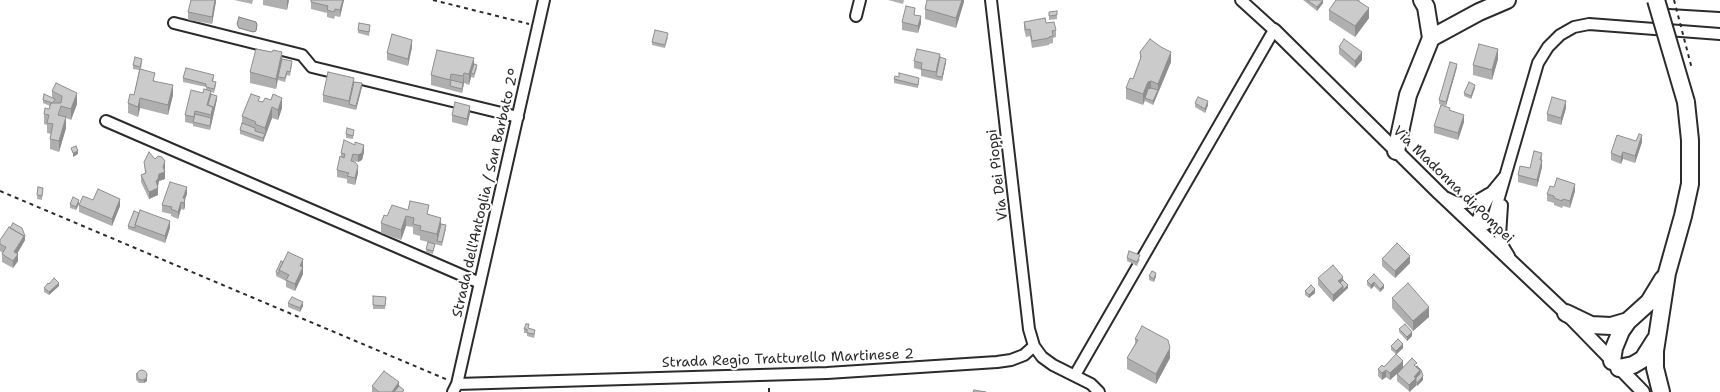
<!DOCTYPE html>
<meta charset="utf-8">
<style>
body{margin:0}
canvas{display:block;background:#fff}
</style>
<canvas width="1720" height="392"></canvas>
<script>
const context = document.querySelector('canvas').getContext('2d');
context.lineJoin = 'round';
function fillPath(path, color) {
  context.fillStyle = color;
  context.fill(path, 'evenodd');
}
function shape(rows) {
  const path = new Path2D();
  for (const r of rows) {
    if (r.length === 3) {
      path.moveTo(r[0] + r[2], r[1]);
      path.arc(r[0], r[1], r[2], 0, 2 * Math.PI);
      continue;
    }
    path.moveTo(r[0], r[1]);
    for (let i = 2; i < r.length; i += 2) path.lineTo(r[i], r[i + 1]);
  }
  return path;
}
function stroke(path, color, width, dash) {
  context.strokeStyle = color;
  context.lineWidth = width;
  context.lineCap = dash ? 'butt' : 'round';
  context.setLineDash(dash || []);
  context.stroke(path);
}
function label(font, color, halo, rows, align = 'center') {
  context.font = font + ' "Shantell Sans",sans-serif';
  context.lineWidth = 4;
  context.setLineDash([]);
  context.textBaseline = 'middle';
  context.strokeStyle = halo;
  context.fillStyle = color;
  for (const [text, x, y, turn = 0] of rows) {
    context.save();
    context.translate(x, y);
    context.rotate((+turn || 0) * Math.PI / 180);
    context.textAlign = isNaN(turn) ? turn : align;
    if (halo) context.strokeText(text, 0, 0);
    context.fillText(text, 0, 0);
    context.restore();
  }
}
const water = shape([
 [239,17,256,22,257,25,256,31,253,32,239,28,237,24,239,17]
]);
const path = shape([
 [433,0,529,24],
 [0,191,448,380],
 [769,392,769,384]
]);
const minor = shape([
 [991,0,1029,329,1034,346],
 [856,16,860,0],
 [174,23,302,55,312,67,518,117],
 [106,121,480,283],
 [1505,176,1491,193,1474,226,1485,225,1493,218,1538,63,1548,47,1560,35,1574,27,1589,24,1720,34],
 [1447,198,1455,202,1464,203,1478,200,1490,193],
 [1502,205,1500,236,1504,248,1509,256],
 [1075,375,1274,30,1241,0],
 [457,384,827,373,997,362,1011,360,1024,355,1034,346,1042,357,1053,365,1091,384,1099,392],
 [453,392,457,384,544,0]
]);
const tertiary = shape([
 [1274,30,1439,193,1566,313,1643,392]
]);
const trunk = shape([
 [1670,0,1720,3],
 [1431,38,1479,12,1507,0],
 [1396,151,1408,95,1431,38,1426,7,1422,0],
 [1566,313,1591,325,1611,326,1628,321],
 [1612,361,1614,348,1621,331,1628,321,1649,302,1663,279],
 [1619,368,1633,365,1643,359,1655,340],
 [1661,392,1655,368,1655,351,1667,273,1683,216,1690,184,1690,140,1686,102]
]);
const pathBridge = shape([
 [1674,0,1692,69]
]);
const trunkBridge = shape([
 [1656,0,1686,102]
]);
const wall = shape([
 [216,0,212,24,188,20,188,12],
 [234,0,253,0,252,4],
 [263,0,289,0,287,10,263,5],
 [344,0,340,17,335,16,334,19,327,17,327,13,311,9,311,2],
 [888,0,904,0,903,4],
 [964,0,956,28,925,19,925,9],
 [1303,0,1323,0,1323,3,1317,11],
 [1336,0,1360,0,1359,1,1369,18,1355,37,1329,20,1329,10],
 [1049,12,1057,15,1057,19,1049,20],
 [915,15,921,23,918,33,902,30,902,22],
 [1024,22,1046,23,1056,30,1056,37,1053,38,1053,43,1049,44,1049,45,1032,48,1030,36,1026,37,1024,29],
 [370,29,369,36,358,33,358,30],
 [668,37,665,48,652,45,652,42],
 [412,47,408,66,387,60,387,53],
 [1339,47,1362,60,1355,68,1339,54],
 [1140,52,1171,62,1153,105,1145,101,1143,105,1126,99,1126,88,1133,79,1140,60],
 [940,57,946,62,942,81,921,76,921,70,914,68,914,61],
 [282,59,292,65,290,76,287,75,285,82,278,80,276,89,250,83,250,72],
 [1498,59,1492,80,1473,75,1473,65],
 [142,62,141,70,173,95,168,115,140,108,138,117,128,113,128,103,134,95,139,70,133,69,133,65],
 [474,64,477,68,474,78,471,77,469,85,464,83,462,93,431,85,431,75],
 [1457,67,1446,106,1439,104,1439,100],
 [899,77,919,81,918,88,894,83,894,79],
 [183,78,214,78,213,81,216,85,214,93,211,92,211,94,217,99,210,130,193,126,193,124,185,122,185,115,206,90,206,87,183,82],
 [354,82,362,87,356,110,323,102,323,95],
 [1475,88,1471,99,1464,96,1464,93],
 [52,91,77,104,71,120,66,118,66,128,59,152,50,149,50,139,51,134,47,133,47,125,44,124,44,114,49,109,50,106,43,103,43,100,52,97],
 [260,101,282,108,278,120,272,118,263,142,240,134,240,130,242,123,242,116],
 [1195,103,1208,105,1205,113,1195,107],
 [1566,108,1561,125,1547,121,1547,114],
 [1450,110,1464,122,1458,140,1434,133,1434,126],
 [470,113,467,126,452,122,452,115],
 [354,133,353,139,346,138,346,134],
 [1636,141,1642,142,1635,163,1623,159,1621,164,1611,160,1611,153],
 [355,145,364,152,362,160,358,162,353,161,358,173,355,185,347,183,347,179,337,177,337,170,341,157,341,153],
 [1542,153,1542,167,1537,187,1518,182,1518,175,1530,168],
 [155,159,165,168,165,179,159,181,158,186,158,195,149,199,141,182,141,175,145,173,144,162],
 [38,187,43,188,42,200,37,199],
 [1554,187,1575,191,1570,208,1563,206,1562,208,1554,205,1554,203,1547,201,1547,194],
 [187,194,185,199,185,206,184,210,181,209,178,219,171,216,171,214,162,212,162,205],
 [93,200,120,206,112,226,79,212,79,205],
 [70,204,79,204,76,210,70,208],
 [408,210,429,214,446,229,442,246,435,244,433,254,426,252,428,242,420,240,420,236,413,234,413,227,406,226,401,240,381,233,381,223,387,216],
 [139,213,170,228,165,243,128,229,128,226],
 [0,240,25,240,17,254,18,261,13,268,2,262,2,254,3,253,0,251],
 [1127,258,1140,259,1137,266,1127,261],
 [1382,259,1410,263,1395,278,1382,266],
 [281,261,303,266,303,274,295,291,286,287,286,281,276,276,276,272],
 [1374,274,1384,288,1380,292,1374,286,1371,289,1367,285,1367,281],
 [1149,276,1156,276,1154,282,1149,280],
 [1318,278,1348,288,1333,302,1318,285],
 [49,284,59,286,49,295,44,292,44,288],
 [1305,291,1315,293,1309,298,1305,295],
 [373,296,386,297,385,309,373,309],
 [1392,298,1429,317,1413,331,1392,308],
 [288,303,303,306,300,312,288,307],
 [529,328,535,334,534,338,527,336,527,333,524,333,524,329],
 [1399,329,1412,336,1407,341,1399,332],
 [1135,339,1170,358,1156,384,1127,369,1127,358,1135,344],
 [1391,346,1403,348,1396,354,1403,367,1417,366,1423,380,1417,386,1416,385,1410,392,1397,381,1397,374,1390,380,1386,377,1382,380,1378,376,1378,369,1384,367,1396,354,1391,350],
 [136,373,147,373,147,381,144,383,139,383,136,380],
 [372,386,399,386,404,392,372,392]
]);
const shadedWall = shape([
 [215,0,216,0,216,2,212,24,212,17],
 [287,0,289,0,287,10],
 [343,0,344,0,340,17,340,10],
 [962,0,964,0,964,2,956,28,956,18],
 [1323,0,1323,3,1317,11,1317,7],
 [1369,8,1369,18,1355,37,1355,26],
 [921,16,921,23,918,33,918,26],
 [412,40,412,47,408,66,408,59],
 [1498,49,1498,59,1492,80,1492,70],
 [282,52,282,63,278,77,276,89,276,79],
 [1171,52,1171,62,1153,105,1153,101,1158,91,1158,84],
 [1362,52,1362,60,1355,68,1355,61],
 [474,58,474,68,471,73,471,77,469,85,469,74],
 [946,59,946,62,942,81,942,77],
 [1457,64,1457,67,1446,106,1446,102],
 [464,73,464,83,462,93,462,89],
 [1151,81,1151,91,1145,98,1143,105,1143,94,1148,82],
 [362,83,362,87,356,110,356,106],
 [173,85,173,95,168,115,168,105],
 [1475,85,1475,88,1471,99,1471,96],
 [77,93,77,104,71,120,71,109],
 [217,96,217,99,210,130,211,115],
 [140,98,140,108,138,117,138,107],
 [282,98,282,108,278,120,278,110],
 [1208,101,1208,105,1205,113,1205,109],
 [1566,101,1566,108,1561,125,1561,118],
 [470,106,470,113,467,126,467,119],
 [272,107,272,118,263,142,263,138,265,134,265,128],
 [1464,115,1464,122,1458,140,1458,133],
 [66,117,66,128,59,152,59,141],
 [1642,135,1642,142,1635,163,1635,156],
 [364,145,364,152,362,160,358,162,358,155],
 [78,151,78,154,73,157,73,153],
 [1623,152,1623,159,1621,164,1621,157],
 [1542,160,1542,167,1537,187,1537,180],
 [165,161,165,168,163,172,165,172,165,179,159,181,158,186,156,181,163,167],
 [358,166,358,173,355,185,355,178],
 [1575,184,1575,191,1570,208,1570,201],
 [187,187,187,194,185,199,185,206,184,210,183,198],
 [158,188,158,195,149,199,149,192],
 [120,199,120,206,112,226,112,219],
 [79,200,79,204,76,210,76,207],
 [181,202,181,209,178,219,178,212],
 [406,216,406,226,401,240,401,230],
 [441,218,441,228,437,241,437,234],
 [170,221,170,228,165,243,165,236],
 [24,236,25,236,25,240,14,259,14,252],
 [18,254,18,261,13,268,13,261],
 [1410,256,1410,263,1395,278,1395,271],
 [303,259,303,274,295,291,295,284,300,266],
 [1156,273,1156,276,1154,282,1154,279],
 [1343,277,1343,284,1340,287,1338,281],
 [1374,282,1374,286,1371,289,1371,285],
 [59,283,59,286,49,295,49,292],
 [1348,285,1348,288,1333,302,1333,295,1343,286],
 [1384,285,1384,288,1380,292,1380,289],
 [1315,289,1315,293,1309,298,1309,295],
 [303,302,303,306,300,312,300,308],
 [1429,307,1429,317,1413,331,1413,321],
 [1412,332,1412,336,1407,341,1407,337],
 [1403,344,1403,348,1396,355,1396,351],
 [1170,348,1170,358,1156,384,1156,374],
 [1403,361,1403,368,1390,380,1390,373],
 [1386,370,1386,377,1382,380,1382,373],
 [1420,370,1420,377,1416,382,1416,386,1409,392,1409,385,1414,377],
 [1423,376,1423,380,1417,386,1417,383],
 [147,377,147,381,144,383,144,380],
 [399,382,399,390,397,392,392,392]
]);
const building = shape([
 [191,0,215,0,212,17,188,12,191,0],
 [311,0,343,0,340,10,335,9,334,12,327,10,328,6,311,2,311,0],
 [927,0,962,0,956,18,925,9,927,0],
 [1307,0,1323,0,1317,7,1307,0],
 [1336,0,1357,0,1369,8,1355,26,1329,10,1336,0],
 [906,6,915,8,914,15,921,16,918,26,902,22,906,6],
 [1057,11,1057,15,1049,16,1049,12,1057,11],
 [1045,18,1046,23,1054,22,1056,30,1052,31,1053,36,1049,37,1049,38,1032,41,1030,29,1026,30,1024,22,1045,18],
 [359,23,370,25,369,32,358,30,359,23],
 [655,30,668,33,665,45,652,42,655,30],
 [392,34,412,40,408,59,387,53,392,34],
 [1150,39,1161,47,1171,52,1158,84,1151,81,1148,82,1143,94,1126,88,1130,78,1133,79,1141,57,1140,52,1150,39],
 [1344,39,1362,52,1355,61,1339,47,1344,39],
 [1479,44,1498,49,1492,70,1473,65,1479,44],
 [256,49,272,52,273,50,282,52,276,79,250,72,256,49],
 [917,49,940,54,936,72,921,69,922,63,914,61,917,49],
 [437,50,474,58,469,74,464,73,463,76,451,74,450,80,431,75,437,50],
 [135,57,142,59,140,67,133,65,135,57],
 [940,57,946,59,942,77,936,76,940,57],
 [282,59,292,61,290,72,287,71,285,78,278,77,282,59],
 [1450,62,1457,64,1446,102,1439,100,1450,62],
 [474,64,477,65,474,74,471,73,474,64],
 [186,68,214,75,212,81,216,82,214,89,206,87,206,84,183,78,186,68],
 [140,69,155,73,153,81,173,85,168,105,140,98,138,107,128,103,130,94,134,95,140,69],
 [328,72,354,78,349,101,323,95,328,72],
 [899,73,919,78,918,85,894,79,895,76,899,77,899,73],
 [451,80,463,83,462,89,450,86,451,80],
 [354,82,362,83,356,106,349,104,354,82],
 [1469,82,1475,85,1471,96,1464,93,1469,82],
 [56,83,77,93,71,109,61,106,58,115,66,117,59,141,50,139,53,124,47,123,49,115,44,114,45,108,49,109,51,103,61,103,62,96,52,91,56,83],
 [1151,88,1158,90,1153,101,1145,98,1148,89,1151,88],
 [204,89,211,91,207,105,213,107,211,115,195,111,194,117,185,115,191,90,203,93,204,89],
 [44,94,55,99,53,103,43,100,44,94],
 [211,94,217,96,213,110,213,107,208,105,211,94],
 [251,94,260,97,258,101,263,102,265,98,271,100,273,94,282,98,278,110,272,107,265,128,255,124,256,122,242,116,251,94],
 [1198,97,1208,101,1205,109,1195,103,1198,97],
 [1552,97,1566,101,1561,118,1547,114,1552,97],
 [455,102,470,106,467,119,452,115,455,102],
 [1441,105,1450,108,1449,110,1464,115,1458,133,1434,126,1441,105],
 [195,114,211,118,210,126,193,122,195,114],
 [242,123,255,128,255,131,265,134,263,138,240,130,242,123],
 [347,128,354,130,353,136,346,134,347,128],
 [1639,134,1642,135,1635,156,1623,152,1621,157,1611,153,1617,135,1636,141,1639,134],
 [344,140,355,145,355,142,364,145,362,153,358,155,353,154,351,161,355,162,358,166,355,178,347,176,349,173,337,170,340,156,344,158,345,154,341,153,344,140],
 [76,146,78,151,73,153,71,148,76,146],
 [1534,151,1542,153,1540,160,1542,160,1537,180,1518,175,1520,166,1530,168,1534,151],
 [149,152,155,159,158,156,162,157,165,161,163,167,165,172,159,174,158,179,156,181,158,188,149,192,141,175,146,173,144,162,149,152],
 [1557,178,1575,184,1570,201,1563,199,1562,201,1554,198,1554,196,1547,194,1550,186,1554,187,1557,178],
 [170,182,187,187,183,198,185,199,184,203,181,202,178,212,171,209,172,207,162,205,170,182],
 [38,187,43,188,42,196,37,195,38,187],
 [98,189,120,199,112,219,79,205,83,196,93,200,98,189],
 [73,197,79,200,76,207,70,204,73,197],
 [410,201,429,205,427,214,441,218,437,234,420,230,421,226,413,224,414,218,406,216,401,230,381,223,384,215,387,216,392,205,408,210,410,201],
 [140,210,170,221,165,236,135,225,140,210],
 [134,211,139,213,135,225,135,228,128,226,134,211],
 [13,223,22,228,25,236,24,239,24,236,10,228,13,223],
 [441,224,446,225,442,242,437,241,441,224],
 [9,227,24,236,14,252,18,254,13,261,2,254,6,247,0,244,0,240,9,227],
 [428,242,435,244,433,251,426,249,428,242],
 [1397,243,1410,256,1395,271,1382,259,1397,243],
 [1129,251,1140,255,1137,262,1127,258,1129,251],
 [288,252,303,259,300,266,303,267,295,284,286,280,289,275,279,270,288,252],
 [281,261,283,262,279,270,279,274,276,272,281,261],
 [1333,265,1343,277,1338,281,1343,286,1333,295,1318,278,1333,265],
 [1152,271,1156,273,1154,279,1149,276,1152,271],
 [1374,274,1384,285,1380,289,1374,282,1371,285,1367,281,1374,274],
 [54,278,59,283,49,292,44,288,48,283,49,284,54,278],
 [1343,280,1348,285,1343,290,1343,286,1340,283,1343,280],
 [1408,283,1429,307,1413,321,1392,298,1408,283],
 [1311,285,1315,289,1309,295,1305,291,1311,285],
 [373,296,386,297,385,306,373,305,373,296],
 [292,297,303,302,300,308,288,303,292,297],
 [526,324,529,324,528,328,535,330,534,334,527,333,527,329,524,329,526,324],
 [1405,324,1412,332,1407,337,1399,329,1405,324],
 [1142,326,1168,340,1170,348,1156,374,1127,358,1138,340,1135,339,1142,326],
 [1398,339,1403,344,1396,351,1391,346,1398,339],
 [1396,354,1403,361,1390,373,1386,370,1382,373,1378,369,1382,365,1384,367,1396,354],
 [1412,358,1417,363,1414,365,1420,370,1414,377,1416,378,1409,385,1397,374,1412,358],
 [1417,366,1421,370,1423,376,1417,383,1416,382,1416,378,1420,374,1420,370,1416,367,1417,366],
 [142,375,5],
 [384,371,399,382,392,392,379,392,372,386,384,371],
 [399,386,404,390,402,392,394,392,399,386],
 [974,390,986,392,973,392,974,390]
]);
const streetNames = [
 ["Via Dei Pioppi",998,175,-97],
 ["Via Madonna di Pompei",1453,185,44],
 ["Strada dell'Antoglia / San Barbato 2°",486,193,-77],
 ["Strada Regio Tratturello Martinese 2",788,359,-2]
];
fillPath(water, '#b6b6b6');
stroke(water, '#7e7e7e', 1);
stroke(minor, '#2b2b2b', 14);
stroke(tertiary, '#2b2b2b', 16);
stroke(trunk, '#2b2b2b', 20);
stroke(path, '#2b2b2b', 2, [4, 4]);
stroke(minor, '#fff', 10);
stroke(tertiary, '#fff', 12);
stroke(trunk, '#fff', 16);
stroke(trunkBridge, '#2b2b2b', 20, []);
stroke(pathBridge, '#2b2b2b', 2, [4, 4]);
stroke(trunkBridge, '#fff', 16);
fillPath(wall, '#afafaf');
fillPath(shadedWall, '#8e8e8e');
fillPath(building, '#cbcbcb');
stroke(building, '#8e8e8e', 1);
label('14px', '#2b2b2b', '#fff', streetNames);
</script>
